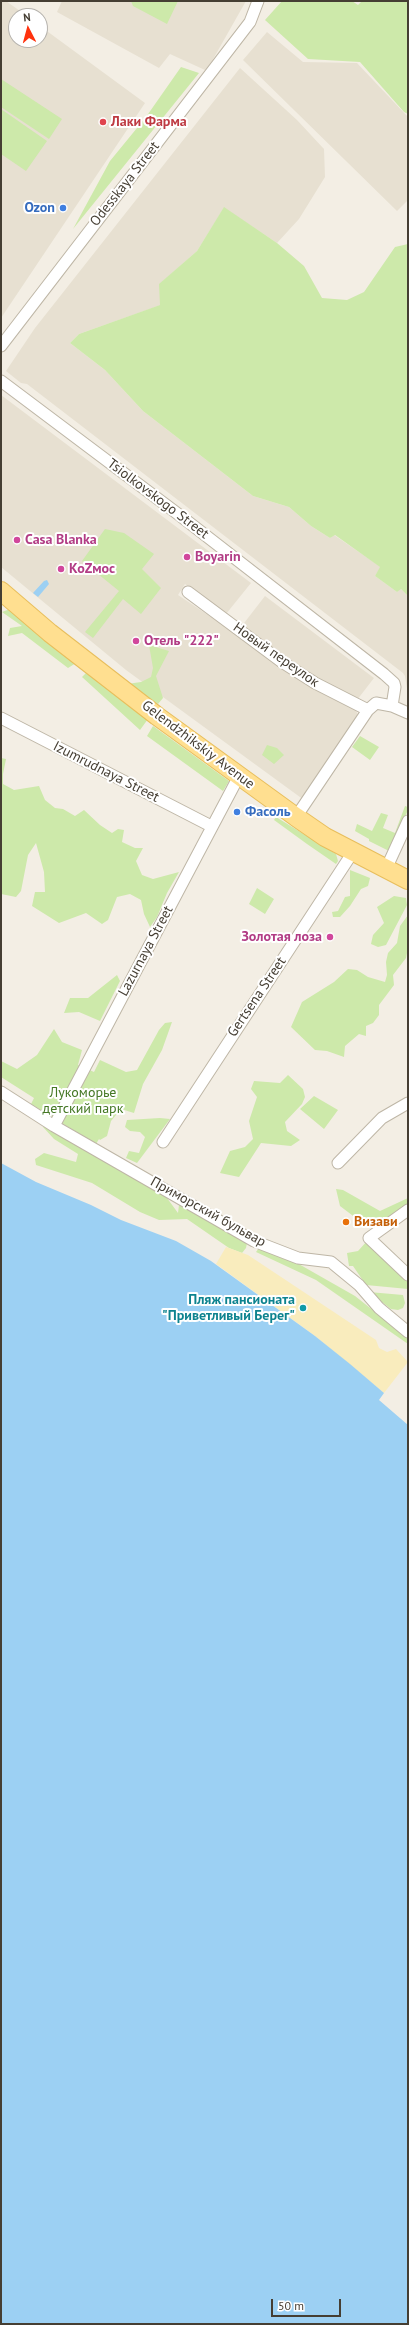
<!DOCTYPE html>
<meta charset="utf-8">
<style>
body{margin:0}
#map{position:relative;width:409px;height:2325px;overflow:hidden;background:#f3eee4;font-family:"PT Sans",sans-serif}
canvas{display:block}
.frame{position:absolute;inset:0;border:2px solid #453e33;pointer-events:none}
.north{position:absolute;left:8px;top:8px;width:40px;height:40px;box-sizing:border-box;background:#fff;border:1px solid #b5b2ad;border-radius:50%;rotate:354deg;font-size:11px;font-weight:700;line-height:16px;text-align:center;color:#453e33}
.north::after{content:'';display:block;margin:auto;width:14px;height:18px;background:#ff320e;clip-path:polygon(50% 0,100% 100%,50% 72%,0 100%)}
.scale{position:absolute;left:271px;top:2299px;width:70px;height:18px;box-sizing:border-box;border:2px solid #453e33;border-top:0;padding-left:5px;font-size:12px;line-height:14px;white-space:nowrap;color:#453e33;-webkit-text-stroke:3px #fff;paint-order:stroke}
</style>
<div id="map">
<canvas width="409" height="2325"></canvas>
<div class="frame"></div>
<div class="north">N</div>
<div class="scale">50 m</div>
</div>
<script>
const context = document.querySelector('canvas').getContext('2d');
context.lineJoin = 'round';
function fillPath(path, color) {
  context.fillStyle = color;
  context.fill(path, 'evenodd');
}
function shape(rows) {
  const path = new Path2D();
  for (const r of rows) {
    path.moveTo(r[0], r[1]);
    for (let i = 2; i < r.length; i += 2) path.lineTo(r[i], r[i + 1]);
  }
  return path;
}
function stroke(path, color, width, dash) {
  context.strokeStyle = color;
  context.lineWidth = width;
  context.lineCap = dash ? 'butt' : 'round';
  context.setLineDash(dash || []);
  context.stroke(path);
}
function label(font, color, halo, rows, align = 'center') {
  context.font = font + ' "PT Sans",sans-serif';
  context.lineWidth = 4;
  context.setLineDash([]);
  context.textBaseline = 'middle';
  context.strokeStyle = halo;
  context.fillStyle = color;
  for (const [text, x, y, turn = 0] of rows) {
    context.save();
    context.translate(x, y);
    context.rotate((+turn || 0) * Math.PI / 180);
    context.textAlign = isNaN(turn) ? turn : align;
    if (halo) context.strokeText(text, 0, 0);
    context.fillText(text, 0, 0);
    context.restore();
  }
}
const residential = shape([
 [1,1,6,1,27,16,16,16,16,40,40,40,40,26,145,103,1,318],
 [62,1,246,1,212,61,205,70,170,54,159,68,57,12],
 [267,32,303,62,357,63,408,117,408,200,397,211,243,60],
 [240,68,297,120,324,149,325,177,299,219,277,243,224,208,197,251,160,284,161,305,79,334,70,343,105,370,143,411,253,496,289,507,311,526,330,538,334,535,381,567,375,576,397,592,400,588,408,596,408,695,405,676,403,673,27,384,21,383,6,371,35,328],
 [1,395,251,583,226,614,185,584,178,595,256,647,356,709,358,717,304,800,126,670,1,567],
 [265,596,374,678,357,700,315,679,241,627]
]);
const green = shape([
 [131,1,178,1,167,24,133,6],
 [282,1,352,1,358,5,362,1,408,1,408,114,404,112,360,62,308,59,265,20],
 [181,67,199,73,73,229,110,161,146,117],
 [1,79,62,119,49,139,1,107],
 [1,109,47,141,26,171,1,154],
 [224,207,277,243,304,266,322,298,347,300,364,292,395,247,408,244,408,596,401,589,397,592,375,576,380,567,335,535,330,538,311,526,289,507,253,496,143,411,105,370,70,343,79,334,160,305,159,284,197,251],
 [105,529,124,533,154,554,142,569,161,588,141,614,123,599,93,638,85,632,119,591,82,561],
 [10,609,76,663,68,668,22,633,8,636,10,628,22,626,2,612],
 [149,645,169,651,156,676,163,698,158,704,127,684,141,682,151,677,153,668],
 [86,673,148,719,140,730,82,677],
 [153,726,229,781,223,791,147,736],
 [360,736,379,747,370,760,352,747],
 [267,745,277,748,284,755,274,764,262,755],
 [1,758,6,759,3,774,3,784,14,790,39,786,45,800,55,808,63,809,75,816,84,810,100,825,112,833,118,829,124,830,122,842,135,848,143,848,136,861,142,875,153,879,179,872,167,893,157,917,150,927,144,914,141,900,130,894,117,897,108,920,102,924,86,913,59,923,32,906,35,892,45,892,44,872,36,843,28,855,21,891,16,897,1,894],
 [405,806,408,807,408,810,389,851,369,841,369,839,355,831,357,824,372,831,381,813,388,815,383,828,395,833],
 [276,817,336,854,338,861,336,864,307,844,274,820],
 [350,870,370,878,368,886,361,889,350,906,340,917,333,917,332,912,338,911,345,897,350,896],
 [257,888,274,899,265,914,249,904],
 [394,896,406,898,407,905,386,945,378,947,371,944,373,935,384,923,377,907],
 [408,915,408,948,406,958,393,975,394,985,379,1005,379,1015,373,1023,366,1026,366,1036,359,1034,345,1046,344,1057,327,1051,315,1050,291,1027,302,1002,334,982,348,969,357,970,368,977,385,982,387,975,386,962,388,953,397,943,400,926],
 [117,975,120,981,100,1021,79,1012,64,1013,70,998,88,998],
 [172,1022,162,1050,143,1084,134,1113,121,1109,111,1121,107,1136,100,1140,99,1139,96,1144,31,1104,34,1098,1,1077,1,1061,17,1069,37,1055,54,1029,62,1042,82,1050,78,1065,94,1072,100,1060,126,1072,137,1070,159,1030,165,1023],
 [288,1075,303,1089,305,1097,302,1104,285,1122,287,1131,300,1140,291,1146,261,1143,239,1177,220,1173,230,1151,245,1147,253,1139,249,1121,257,1097,251,1089,254,1081,280,1083],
 [314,1096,338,1110,324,1129,300,1109],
 [160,1118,170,1119,137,1163,126,1158,129,1151,139,1153,145,1137,140,1132,130,1131,125,1127,127,1120],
 [48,1122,167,1198,178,1213,179,1205,247,1243,246,1248,242,1253,229,1248,187,1219,159,1220,140,1212,92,1183,36,1165,35,1159,44,1153,76,1162,78,1154,54,1139,43,1127],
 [336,1189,343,1190,380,1211,408,1198,408,1206,390,1217,384,1217,385,1221,369,1228,340,1206],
 [368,1240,408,1279,408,1289,366,1285,353,1266,349,1266,347,1253,358,1251],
 [259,1248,297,1263,355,1296,408,1338,408,1344,316,1280,256,1252],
 [369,1292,403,1295,405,1303,403,1308,398,1310,391,1309]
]);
const sand = shape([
 [226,1247,248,1255,376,1340,379,1348,387,1352,396,1349,408,1362,384,1393,315,1336,216,1264]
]);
const water = shape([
 [47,580,49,584,38,597,33,593,44,581],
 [1,1163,36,1182,91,1205,121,1220,176,1241,211,1261,315,1336,350,1364,384,1393,379,1400,408,1425,408,2324,1,2324]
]);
const street = shape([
 [1,346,250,22,258,1],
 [1,381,178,514,384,674,394,683,395,687,392,706],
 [188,592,282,662,315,683,368,710],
 [1,718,211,826],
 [296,817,368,710,376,703,392,706,408,713],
 [386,869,408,821],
 [1,1092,54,1126,254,1241,298,1258,331,1262,359,1285,379,1308,408,1332],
 [54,1126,239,776],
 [163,1142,353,852],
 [338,1163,382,1118,408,1103],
 [408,1210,369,1238,408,1275]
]);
const primary = shape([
 [1,591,50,633,157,716,296,817,325,837,408,880]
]);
const markers = [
 [103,122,4,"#e0444e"],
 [63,208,4,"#3f7fe0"],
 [17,540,4,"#d1479c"],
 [187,557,4,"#d1479c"],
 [61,569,4,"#d1479c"],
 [136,641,4,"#d1479c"],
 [237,812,4,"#3f7fe0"],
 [330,937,4,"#d1479c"],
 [346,1222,4,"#e8710a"],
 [303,1308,4,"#0f9aa8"]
];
const healthNames = [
 ["Лаки Фарма",111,122]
];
const streetNames = [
 ["Odesskaya Street",125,184,-52],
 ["Tsiolkovskogo Street",158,499,37],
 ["Новый переулок",276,655,35],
 ["Gelendzhikskiy Avenue",198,745,37],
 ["Izumrudnaya Street",106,772,27],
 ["Lazurnaya Street",146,951,-62],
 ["Gertsena Street",257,997,-56],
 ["Приморский бульвар",208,1212,29]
];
const shopNames = [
 ["Ozon",55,208],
 ["Фасоль",245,812,"left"]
];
const hotelNames = [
 ["Casa Blanka",25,540],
 ["Boyarin",195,557],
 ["КоZмос",69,569],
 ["Отель \"222\"",144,641],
 ["Золотая лоза",322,937,"right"]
];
const parkNames = [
 ["Лукоморье",83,1093],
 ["детский парк",83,1109]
];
const foodNames = [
 ["Визави",354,1222]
];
const cultureNames = [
 ["Пляж пансионата",295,1300],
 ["\"Приветливый Берег\"",295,1316]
];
fillPath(residential, '#e7e0d1');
fillPath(green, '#cde9aa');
fillPath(sand, '#f9ecbd');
fillPath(water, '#9cd0f3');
stroke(street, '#beb6a6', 13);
stroke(primary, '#e8be5c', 20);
stroke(street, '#fff', 11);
stroke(primary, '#ffdf90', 18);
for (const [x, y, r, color] of markers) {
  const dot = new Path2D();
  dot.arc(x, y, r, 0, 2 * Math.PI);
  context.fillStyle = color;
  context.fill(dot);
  stroke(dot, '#fff', 1.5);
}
label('bold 14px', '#be3a42', '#fff', healthNames, 'left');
label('14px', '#453e33', '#fff', streetNames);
label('bold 14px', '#366cbe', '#fff', shopNames, 'right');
label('bold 14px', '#b23c85', '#fff', hotelNames, 'left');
label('14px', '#457825', '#fff', parkNames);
label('bold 14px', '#c56008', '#fff', foodNames, 'left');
label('bold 14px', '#0d838f', '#fff', cultureNames, 'right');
</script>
